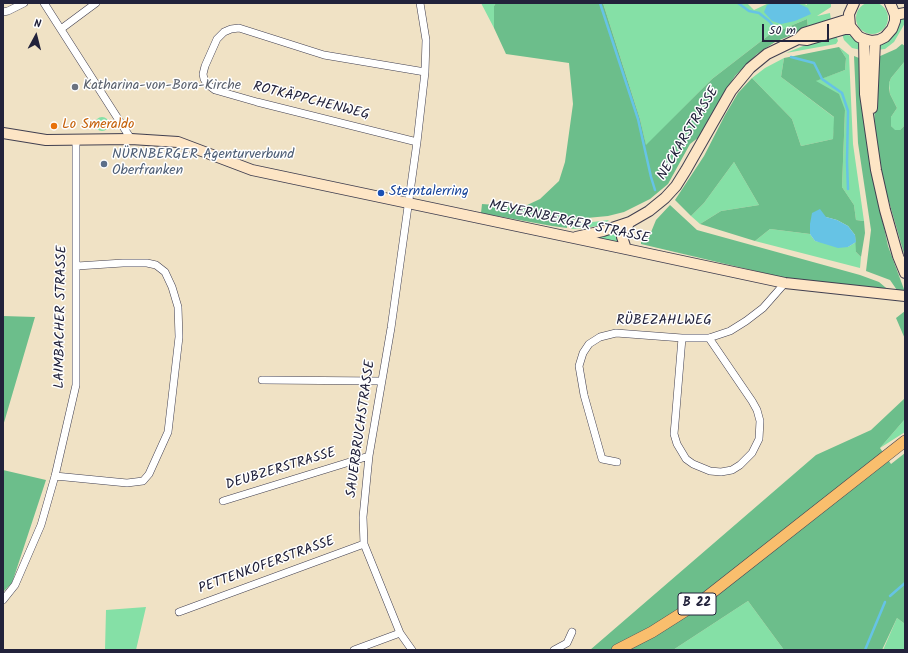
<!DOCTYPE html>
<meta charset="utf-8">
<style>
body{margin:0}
#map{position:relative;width:908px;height:653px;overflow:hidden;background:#f0e2c5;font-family:Kalam,sans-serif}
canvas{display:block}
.frame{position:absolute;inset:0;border:4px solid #22223b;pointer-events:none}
.north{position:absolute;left:16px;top:16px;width:40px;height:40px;-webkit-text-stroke:3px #fff;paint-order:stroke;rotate:7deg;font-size:11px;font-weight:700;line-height:16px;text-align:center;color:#22223b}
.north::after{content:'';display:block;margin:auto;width:14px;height:18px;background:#22223b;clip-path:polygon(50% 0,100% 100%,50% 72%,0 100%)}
.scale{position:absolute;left:762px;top:24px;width:67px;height:18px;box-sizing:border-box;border:2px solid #22223b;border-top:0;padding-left:5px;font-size:12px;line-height:14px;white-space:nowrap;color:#22223b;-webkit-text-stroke:3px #fff;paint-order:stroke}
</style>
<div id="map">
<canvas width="908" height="653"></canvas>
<div class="frame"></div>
<div class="north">N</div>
<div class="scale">50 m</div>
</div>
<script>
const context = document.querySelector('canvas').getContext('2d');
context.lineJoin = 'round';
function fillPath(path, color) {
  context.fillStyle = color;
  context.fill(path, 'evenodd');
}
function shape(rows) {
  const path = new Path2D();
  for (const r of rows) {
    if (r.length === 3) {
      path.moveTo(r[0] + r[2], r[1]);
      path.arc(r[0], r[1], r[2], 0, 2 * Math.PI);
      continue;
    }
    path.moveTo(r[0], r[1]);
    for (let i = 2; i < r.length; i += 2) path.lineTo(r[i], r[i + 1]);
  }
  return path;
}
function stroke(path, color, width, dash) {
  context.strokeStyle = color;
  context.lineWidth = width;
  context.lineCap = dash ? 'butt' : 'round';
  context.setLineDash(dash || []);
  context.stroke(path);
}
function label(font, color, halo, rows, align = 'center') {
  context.font = font + ' Kalam,sans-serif';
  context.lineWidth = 3;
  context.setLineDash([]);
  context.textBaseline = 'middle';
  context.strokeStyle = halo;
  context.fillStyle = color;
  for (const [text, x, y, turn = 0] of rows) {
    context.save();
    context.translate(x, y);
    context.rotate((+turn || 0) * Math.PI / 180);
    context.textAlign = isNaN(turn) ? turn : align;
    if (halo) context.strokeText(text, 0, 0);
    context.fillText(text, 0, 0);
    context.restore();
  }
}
const green = shape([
 [872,18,16],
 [481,3,496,3,494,6,494,28],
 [603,3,747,3,754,10,769,3,802,3,807,5,807,3,831,3,831,7,817,16,830,13,831,20,808,28,807,19,769,35,712,79,646,146,640,119],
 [904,17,905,23,894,42,885,49,877,50,880,45,900,20],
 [842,34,845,34,854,37,860,44,861,50,852,48,844,40],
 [836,35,838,41,836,44,786,53,820,39],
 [839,47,849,55,853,144,864,221,856,220,854,205,842,187,845,110,815,81,845,70,846,58],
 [784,58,781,77,835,118,833,139,801,146,792,119,752,78,765,68],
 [905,61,905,125,900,130,894,130,891,126,891,117,897,108,890,94,889,83,891,78],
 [102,124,7],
 [734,162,759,205,721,211,700,224,691,216,704,203],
 [609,220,603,225,585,228,571,229,574,226,584,223],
 [770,229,810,234,815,241,848,247,856,242,856,252,861,257,860,268,755,241],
 [620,231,617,236,618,243,596,237],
 [905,419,905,432,880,448],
 [748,601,784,650,673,650],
 [146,607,136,650,105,650,106,610],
 [897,618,905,624,905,650,883,650]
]);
const forest = shape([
 [496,3,603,3,640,119,646,145,712,79,769,35,807,19,808,28,775,42,757,54,735,76,727,88,699,137,690,144,668,184,650,199,624,212,608,216,576,219,567,224,567,228,552,226,481,213,482,204,523,207,540,199,559,181,565,162,573,104,569,63,506,54,494,28,494,6],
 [902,44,905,46,905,61,891,78,889,83,889,88,890,94,897,108,891,117,891,126,895,130,900,130,905,125,905,257,883,181,874,122,878,57,896,49],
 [839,47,846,58,845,70,816,81,839,94,845,110,842,187,854,205,856,220,864,221,865,233,861,257,856,252,855,235,848,226,837,220,826,217,810,224,810,234,770,229,755,241,700,224,721,211,759,205,734,162,704,203,691,216,675,200,704,156,725,115,738,93,752,78,792,119,801,146,833,139,834,117,781,77,784,58],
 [854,56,859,58,873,177,888,246,905,292,899,293,890,280,866,271,871,230,858,143],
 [670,205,697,230,860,275,879,282,891,292,785,278,641,244,641,240,649,237,656,220],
 [905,311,905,339,896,318],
 [3,316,35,317,3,426],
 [905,398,905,419,880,448,891,464,905,453,905,624,897,618,882,650,784,650,748,601,673,650,590,650,816,455,871,430],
 [3,470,46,480,12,583,3,592]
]);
const water = shape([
 [772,3,797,3,808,8,811,14,795,21,781,24,772,21,764,12,767,5],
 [820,209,826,217,837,220,848,226,855,235,856,242,848,247,838,248,815,241,810,234,810,224,812,213]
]);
const stream = shape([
 [600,3,638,119,651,177,655,190],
 [738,3,749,11,759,13,769,21,775,28],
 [791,57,814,63,822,79,842,93,848,111,847,162,848,189],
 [890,596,905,583],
 [865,650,885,602]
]);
const street = shape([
 [44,3,131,139],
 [3,12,8,11,24,3],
 [61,29,96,3],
 [417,142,257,102,215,90,207,84,204,79,203,74,205,66,217,39,224,32,231,29,239,28,324,55,425,72],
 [682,338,675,423,674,434,677,444,686,459,693,464,710,471,721,472,732,470,740,465,752,453,759,439,760,421,757,410,752,401,709,338],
 [262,380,381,381],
 [617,462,602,459,584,395,579,366,583,353,589,344,600,337,616,333,682,338,709,338,730,331,746,321,763,308,785,283],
 [55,476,127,483,143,481,149,474,168,432,179,337,178,307,172,287,165,272,156,265,147,263,123,263,77,266],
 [223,501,369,456],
 [3,600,15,585,41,525,55,476,76,385,76,140],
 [179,612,364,544],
 [354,650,400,633],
 [412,650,400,633,364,544,363,517,369,456,391,328,417,142,425,72,426,40,420,3],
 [554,650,567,643,572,632]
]);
const secondary = shape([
 [854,3,849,14,850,26,859,37,864,39,872,41,879,40,885,37,892,29,895,21,895,15,890,3],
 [895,15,905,13],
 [798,39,807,40,845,29,852,29],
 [864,39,865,94,876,170,885,210,898,256,905,273],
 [872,108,875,41],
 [3,133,46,140,131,139,178,142,252,170,626,249,785,283,905,296],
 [576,237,603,231,630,222,649,211,665,198,676,186,686,170,731,91,750,68,767,54,798,39,804,33,849,19],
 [626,249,622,237,623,232,630,222]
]);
const primary = shape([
 [617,650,652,632,704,599,905,441]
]);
const markers = [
 [75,87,4,"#6b7280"],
 [54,126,4,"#e8710a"],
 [104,164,4,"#5c6f8a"],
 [381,193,4,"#1a4fb4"]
];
const shields = [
 [697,604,38]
];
const shieldNames = [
 ["B 22",697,604]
];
const worshipNames = [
 ["Katharina-von-Bora-Kirche",83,87]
];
const streetNames = [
 ["ROTKÄPPCHENWEG",311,102,14],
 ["NECKARSTRASSE",689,134,-59],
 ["MEYERNBERGER STRASSE",569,223,12],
 ["LAIMBACHER STRASSE",62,317,-89],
 ["RÜBEZAHLWEG",664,322],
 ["SAUERBRUCHSTRASSE",362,429,-82],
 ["DEUBZERSTRASSE",281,470,-17],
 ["PETTENKOFERSTRASSE",267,566,-20]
];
const foodNames = [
 ["Lo Smeraldo",62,126]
];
const serviceNames = [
 ["NÜRNBERGER Agenturverbund",112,156],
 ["Oberfranken",112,172]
];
const transitNames = [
 ["Sterntalerring",389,193]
];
fillPath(green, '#85e0a6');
fillPath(forest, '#6cbe8b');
fillPath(water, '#66c3e5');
stroke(stream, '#66c3e5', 2.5);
stroke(street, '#413f50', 8);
stroke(secondary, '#413f50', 12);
stroke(primary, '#413f50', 12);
stroke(street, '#fff', 7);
stroke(secondary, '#fde5c5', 10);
stroke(primary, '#f9be6d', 11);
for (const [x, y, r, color] of markers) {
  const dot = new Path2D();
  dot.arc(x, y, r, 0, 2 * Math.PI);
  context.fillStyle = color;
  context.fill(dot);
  stroke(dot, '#fff', 1.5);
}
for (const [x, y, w] of shields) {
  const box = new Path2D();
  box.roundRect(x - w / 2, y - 11, w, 22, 3);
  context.fillStyle = '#fff';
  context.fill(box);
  stroke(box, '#22223b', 1);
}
label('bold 13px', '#22223b', null, shieldNames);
label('14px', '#5b616d', '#fff', worshipNames, 'left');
label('14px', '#22223b', '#fff', streetNames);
label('14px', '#c56008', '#fff', foodNames, 'left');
label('14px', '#4e5e75', '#fff', serviceNames, 'left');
label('14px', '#164399', '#fff', transitNames, 'left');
</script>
